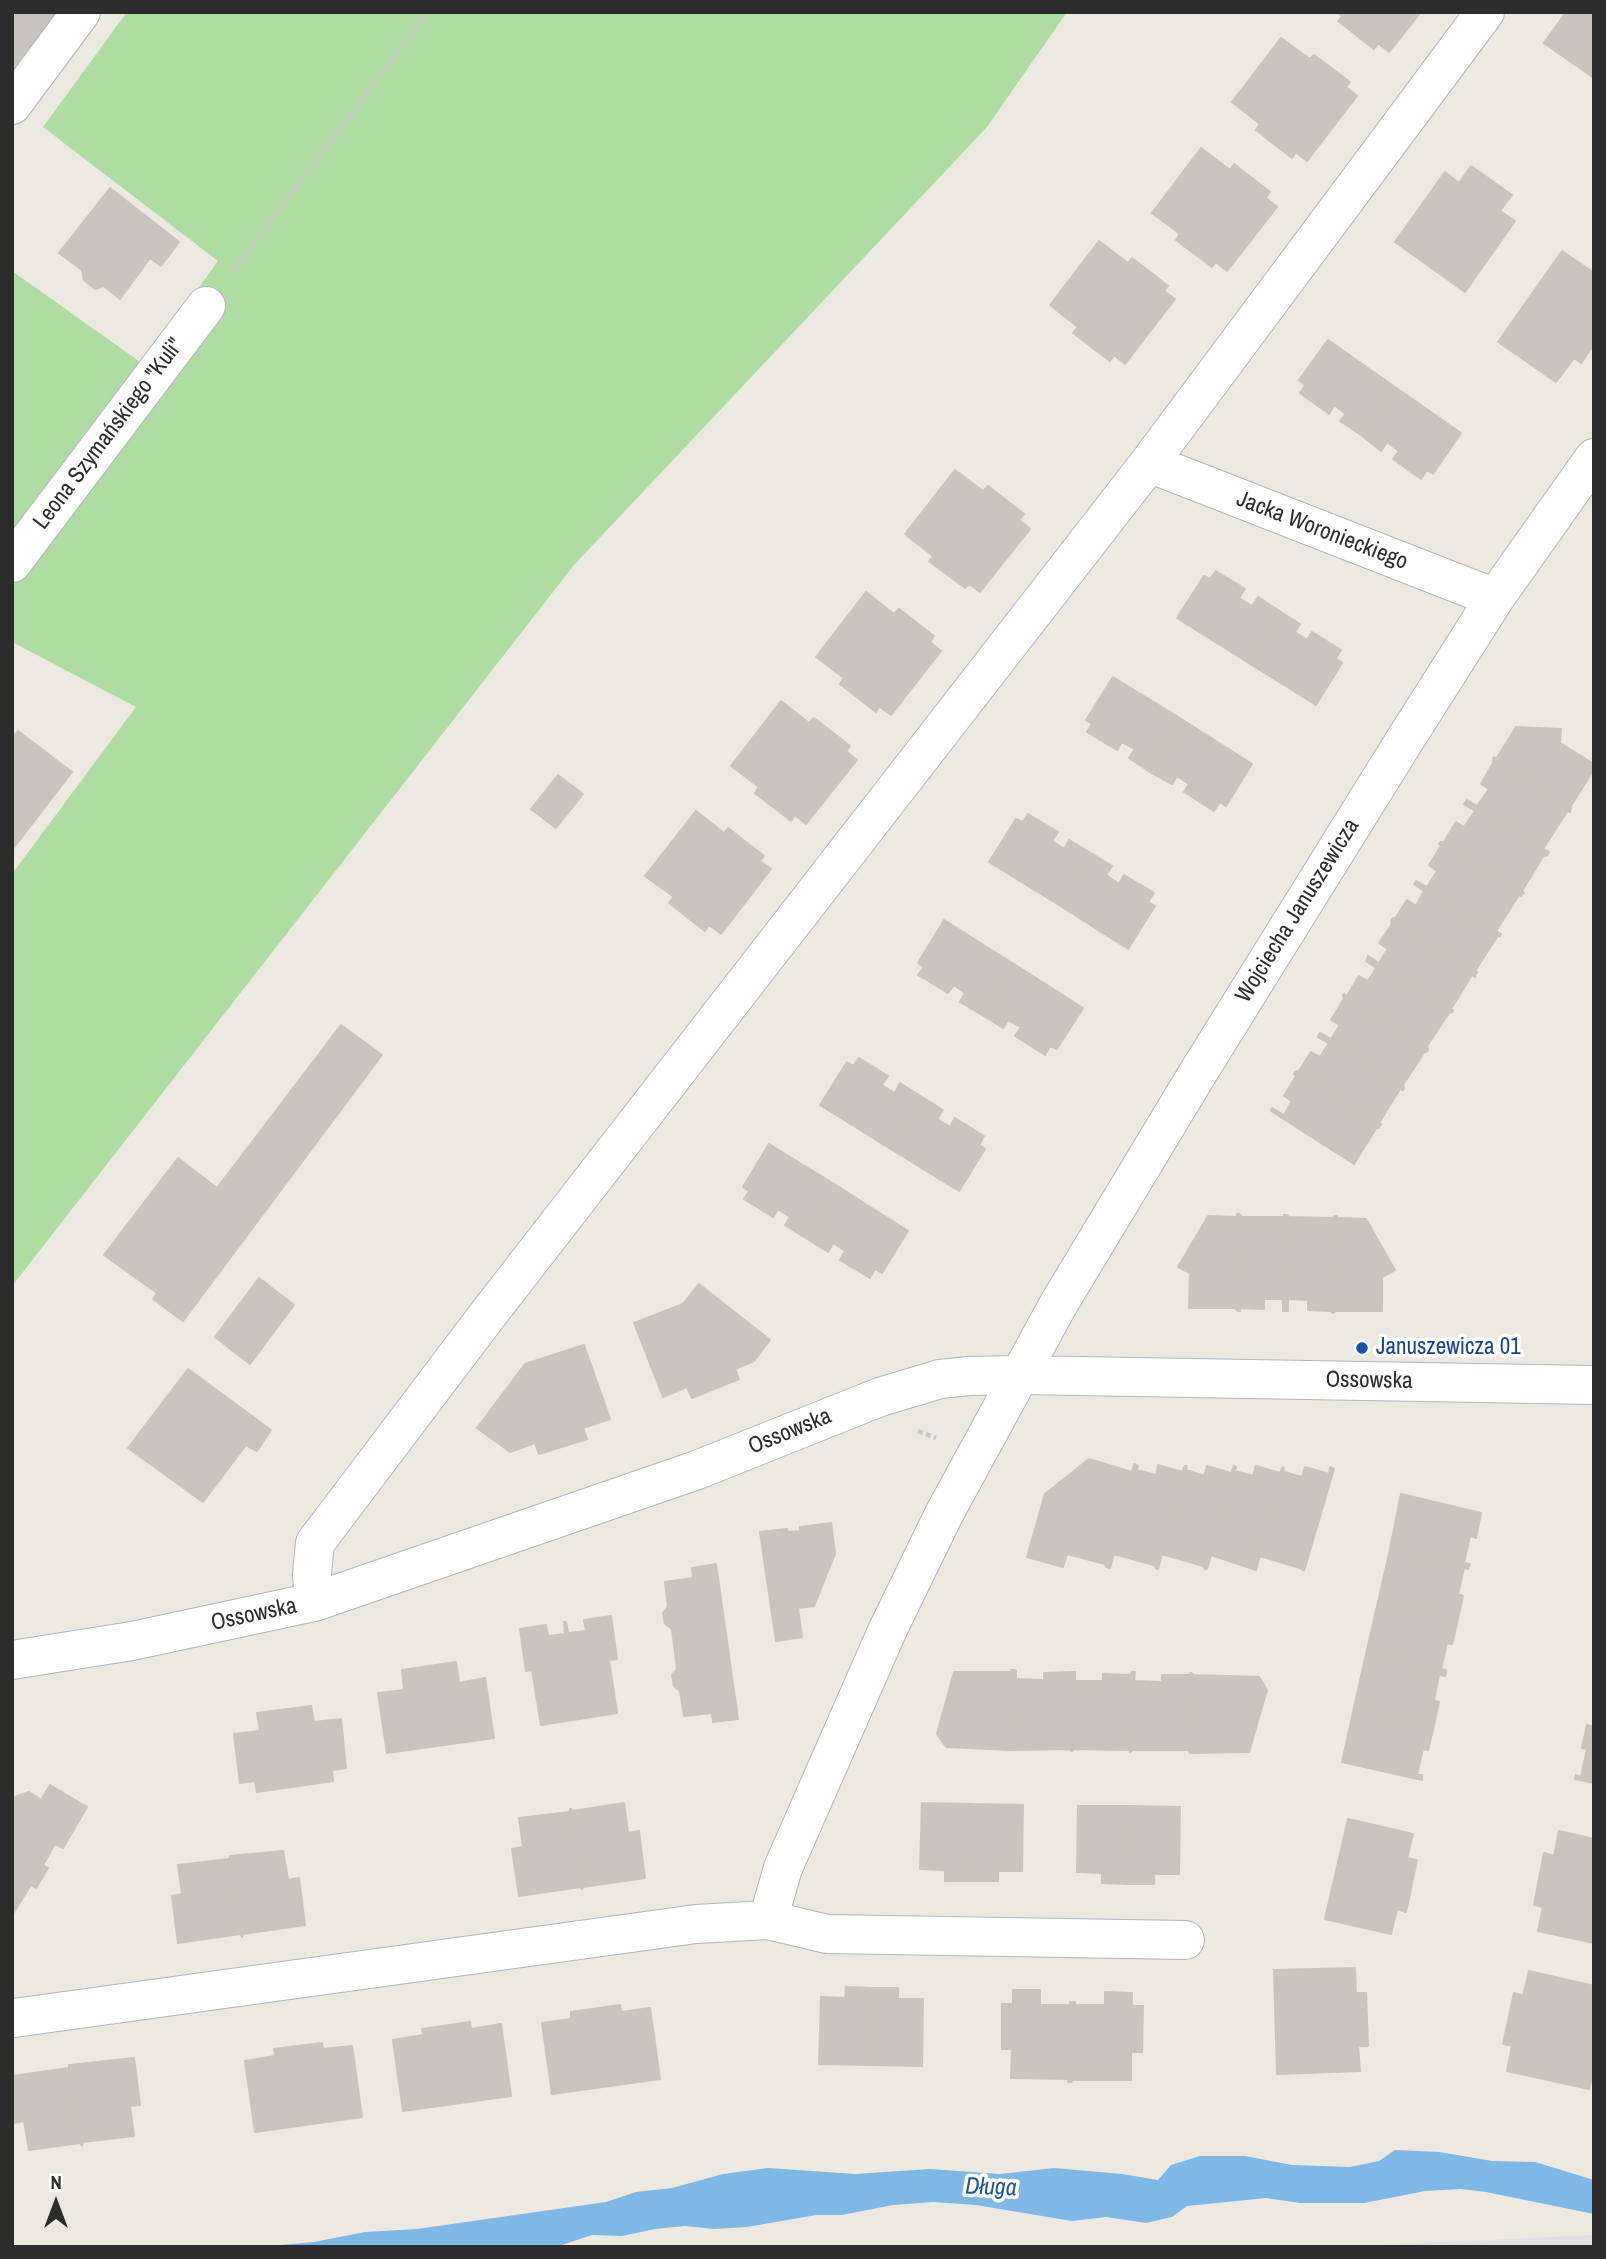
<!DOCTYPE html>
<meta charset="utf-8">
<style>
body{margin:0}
#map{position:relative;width:1606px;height:2259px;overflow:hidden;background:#ece9e0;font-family:"Archivo Narrow",sans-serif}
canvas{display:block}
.frame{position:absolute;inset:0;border:14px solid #2c2c2c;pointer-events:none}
.north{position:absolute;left:21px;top:2168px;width:70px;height:70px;-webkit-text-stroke:5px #fff;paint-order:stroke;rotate:0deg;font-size:19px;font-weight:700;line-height:28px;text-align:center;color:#2c2c2c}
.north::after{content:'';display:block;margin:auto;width:24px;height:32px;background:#2c2c2c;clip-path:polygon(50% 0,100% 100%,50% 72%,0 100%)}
</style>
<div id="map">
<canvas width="1606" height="2259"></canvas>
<div class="frame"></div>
<div class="north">N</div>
</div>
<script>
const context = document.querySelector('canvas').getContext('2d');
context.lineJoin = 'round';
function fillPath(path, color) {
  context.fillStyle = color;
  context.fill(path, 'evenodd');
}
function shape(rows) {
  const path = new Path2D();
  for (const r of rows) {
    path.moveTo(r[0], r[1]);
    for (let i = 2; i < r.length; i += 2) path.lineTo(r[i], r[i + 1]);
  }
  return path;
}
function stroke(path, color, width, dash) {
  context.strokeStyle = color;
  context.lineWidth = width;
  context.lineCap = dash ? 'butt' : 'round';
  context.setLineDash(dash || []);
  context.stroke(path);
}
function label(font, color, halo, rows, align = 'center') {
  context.font = font + ' "Archivo Narrow",sans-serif';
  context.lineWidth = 7;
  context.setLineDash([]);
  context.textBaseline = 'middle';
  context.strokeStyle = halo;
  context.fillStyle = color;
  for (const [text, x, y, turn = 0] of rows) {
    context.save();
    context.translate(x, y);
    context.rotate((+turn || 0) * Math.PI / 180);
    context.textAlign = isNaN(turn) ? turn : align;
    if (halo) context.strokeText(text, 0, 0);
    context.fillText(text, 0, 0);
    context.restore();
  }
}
const industrial = shape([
 [1594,2235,1594,2247,1339,2247]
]);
const green = shape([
 [127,12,1067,12,987,127,574,565,12,1286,12,874,136,707,12,642,12,271,143,364,218,261,43,127]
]);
const water = shape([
 [1395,2150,1439,2152,1492,2161,1535,2162,1594,2180,1594,2214,1486,2192,1461,2189,1425,2191,1364,2203,1300,2203,1266,2198,1187,2206,1172,2217,1146,2223,1106,2217,1072,2221,976,2205,933,2202,893,2205,842,2215,816,2215,747,2227,714,2229,685,2226,655,2229,622,2236,592,2235,562,2245,545,2247,258,2247,314,2242,365,2232,417,2229,606,2202,636,2192,672,2188,723,2174,768,2168,855,2174,930,2169,1000,2174,1054,2168,1122,2174,1158,2180,1171,2165,1200,2156,1245,2156,1292,2165,1350,2167,1379,2161]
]);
const building = shape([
 [12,12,61,12,16,71,12,68,12,12],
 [1337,12,1421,12,1389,52,1378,43,1374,49,1338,21,1342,16,1337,12],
 [1566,12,1594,12,1594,78,1544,43,1566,12],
 [1281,38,1310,59,1314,55,1350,82,1346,87,1357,96,1307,161,1296,152,1292,158,1256,130,1260,124,1232,102,1281,38],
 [1201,148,1230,170,1234,164,1270,192,1266,198,1277,207,1227,271,1216,262,1212,267,1176,240,1180,234,1152,213,1201,148],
 [1471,166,1512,195,1500,211,1515,221,1465,292,1395,242,1445,172,1459,183,1471,166],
 [110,188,179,242,161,266,150,258,120,299,104,286,95,289,84,280,82,270,59,253,110,188],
 [1099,241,1128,263,1132,258,1168,286,1164,291,1175,299,1125,364,1114,355,1110,361,1073,333,1078,327,1050,305,1099,241],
 [1562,251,1594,273,1594,344,1581,363,1574,358,1556,382,1498,342,1562,251],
 [1328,340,1395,387,1361,435,1340,421,1346,414,1334,405,1329,414,1300,393,1305,385,1299,380,1328,340],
 [1395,387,1461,433,1433,474,1427,470,1421,479,1393,459,1399,451,1387,442,1381,451,1361,435,1395,387],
 [955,470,983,491,988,486,1024,514,1019,520,1030,529,980,592,969,584,965,588,929,561,933,556,905,534,955,470],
 [1216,571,1245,589,1239,598,1252,606,1258,597,1278,610,1247,662,1177,618,1204,576,1210,579,1216,571],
 [866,592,894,614,899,609,934,636,930,642,941,651,891,715,879,706,876,712,840,684,844,678,816,657,866,592],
 [1278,610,1300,624,1295,632,1307,640,1312,632,1341,650,1336,658,1342,663,1316,705,1247,662,1278,610],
 [1113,677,1183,720,1150,772,1129,758,1135,749,1122,742,1117,750,1087,732,1092,724,1086,720,1113,677],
 [781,701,809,723,814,718,850,746,846,751,857,760,806,824,795,815,791,821,755,793,759,787,731,766,781,701],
 [1183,720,1252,764,1226,806,1220,802,1214,811,1184,792,1189,784,1177,776,1172,784,1150,772,1183,720],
 [1516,727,1561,729,1560,743,1594,764,1594,769,1571,806,1571,809,1493,759,1494,757,1496,759,1516,727],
 [18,731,72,772,12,850,12,738,18,731],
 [1493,759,1571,809,1570,812,1568,810,1543,849,1549,852,1548,854,1466,802,1467,800,1477,806,1489,789,1481,784,1493,763,1493,759],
 [558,775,583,794,556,828,531,809,558,775],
 [1466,802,1548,854,1546,856,1544,855,1522,891,1524,893,1522,894,1440,842,1444,842,1456,822,1464,827,1475,811,1464,804,1466,802],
 [696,811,724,833,728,828,764,856,760,861,771,869,721,934,709,925,705,931,669,903,674,897,645,876,696,811],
 [1028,814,1058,832,1052,841,1064,849,1069,840,1091,853,1059,905,989,862,1016,819,1023,822,1028,814],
 [1440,842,1522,894,1521,896,1519,895,1496,931,1501,934,1500,936,1415,883,1416,881,1427,887,1437,871,1429,865,1441,846,1439,844,1440,842],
 [1091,853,1112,866,1106,875,1119,884,1124,875,1154,893,1148,902,1155,906,1128,949,1059,905,1091,853],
 [1415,883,1500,936,1497,937,1475,971,1477,972,1476,974,1391,921,1393,918,1394,920,1407,900,1416,906,1424,891,1414,884,1415,883],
 [944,920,1014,964,982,1015,960,1002,965,993,954,985,948,993,918,975,924,967,918,963,944,920],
 [1391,921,1476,974,1475,977,1472,975,1451,1009,1453,1010,1452,1012,1367,959,1368,956,1379,963,1388,949,1379,943,1392,924,1391,921],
 [1367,959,1452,1012,1449,1013,1427,1046,1428,1050,1343,996,1344,994,1347,996,1359,976,1368,981,1376,968,1366,961,1367,959],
 [1014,964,1083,1008,1057,1049,1050,1046,1045,1055,1015,1036,1021,1027,1008,1020,1003,1028,982,1015,1014,964],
 [1343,996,1428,1050,1426,1052,1425,1051,1403,1085,1404,1088,1319,1034,1321,1033,1331,1039,1340,1025,1331,1020,1344,999,1343,996],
 [341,1025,382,1055,183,1321,153,1299,157,1293,104,1255,178,1158,217,1188,341,1025],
 [1319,1034,1404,1088,1403,1090,1400,1089,1379,1123,1381,1124,1380,1126,1295,1072,1299,1071,1311,1052,1320,1057,1329,1043,1318,1037,1319,1034],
 [859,1058,888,1076,882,1085,895,1093,900,1083,922,1097,889,1148,820,1105,847,1062,853,1066,859,1058],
 [1295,1072,1380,1126,1379,1128,1377,1127,1354,1164,1271,1111,1272,1108,1284,1115,1292,1101,1284,1096,1296,1076,1294,1074,1295,1072],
 [922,1097,943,1110,937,1119,950,1127,955,1118,984,1136,979,1145,985,1149,959,1191,889,1148,922,1097],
 [769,1144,839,1187,807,1239,785,1225,790,1217,778,1209,773,1217,744,1199,749,1191,743,1187,769,1144],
 [839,1187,908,1231,882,1273,875,1269,870,1278,840,1260,845,1251,833,1243,828,1252,807,1239,839,1187],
 [1237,1214,1239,1214,1238,1311,1235,1308,1189,1308,1190,1273,1178,1267,1208,1216,1237,1217,1237,1214],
 [1239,1214,1242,1217,1284,1217,1284,1215,1287,1215,1285,1311,1283,1311,1283,1299,1264,1299,1264,1309,1240,1308,1240,1311,1238,1311,1239,1214],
 [1287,1215,1289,1217,1332,1218,1335,1216,1333,1313,1331,1311,1308,1310,1308,1300,1288,1299,1288,1311,1285,1311,1287,1215],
 [1335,1216,1337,1216,1337,1218,1366,1219,1395,1270,1382,1277,1382,1311,1336,1311,1333,1313,1335,1216],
 [259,1278,294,1305,250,1364,215,1337,259,1278],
 [699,1284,770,1340,754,1361,735,1369,739,1379,692,1398,687,1387,663,1397,634,1323,683,1304,699,1284],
 [584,1345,610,1419,583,1428,587,1439,539,1454,535,1443,510,1452,477,1428,525,1364,584,1345],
 [188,1369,271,1430,257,1451,246,1445,203,1502,128,1448,188,1369],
 [1089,1459,1132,1472,1134,1464,1136,1465,1106,1567,1105,1564,1067,1554,1063,1567,1027,1557,1045,1494,1089,1459],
 [1136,1465,1138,1466,1137,1470,1156,1475,1158,1465,1182,1472,1185,1466,1156,1568,1154,1565,1114,1554,1110,1568,1106,1567,1136,1465],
 [1185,1466,1187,1466,1186,1470,1204,1476,1207,1466,1231,1473,1234,1466,1205,1569,1203,1566,1162,1554,1158,1569,1156,1568,1185,1466],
 [1234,1466,1236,1467,1235,1471,1253,1476,1256,1466,1280,1473,1283,1467,1253,1569,1211,1555,1207,1569,1205,1569,1234,1466],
 [1283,1467,1284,1472,1302,1477,1305,1467,1329,1474,1330,1467,1334,1469,1304,1571,1300,1568,1260,1556,1256,1570,1253,1569,1283,1467],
 [1401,1494,1481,1513,1476,1538,1470,1536,1464,1563,1470,1564,1469,1566,1390,1549,1401,1494],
 [831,1523,835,1554,814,1606,798,1608,802,1637,776,1641,760,1532,787,1529,788,1532,800,1531,800,1527,831,1523],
 [1390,1549,1469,1566,1468,1569,1464,1568,1458,1594,1463,1596,1458,1619,1378,1602,1390,1549],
 [716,1564,738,1719,713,1722,712,1713,684,1716,680,1691,674,1686,672,1675,677,1669,672,1629,665,1624,663,1613,668,1607,665,1582,693,1578,692,1568,716,1564],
 [1378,1602,1458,1619,1452,1644,1447,1643,1441,1669,1446,1670,1446,1673,1366,1654,1378,1602],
 [611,1616,617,1659,609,1660,617,1713,541,1725,532,1670,526,1671,520,1629,546,1625,548,1636,565,1634,564,1622,566,1622,568,1633,586,1631,584,1620,611,1616],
 [1366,1654,1446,1673,1445,1676,1439,1675,1434,1700,1439,1702,1434,1725,1354,1708,1366,1654],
 [456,1662,459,1683,485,1678,494,1738,387,1753,378,1693,404,1690,402,1670,456,1662],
 [1011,1670,1014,1670,1012,1750,946,1747,937,1734,954,1672,1011,1672,1011,1670],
 [1014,1670,1016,1671,1016,1679,1044,1680,1044,1673,1073,1672,1072,1751,1069,1749,1012,1750,1014,1670],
 [1073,1672,1075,1672,1075,1681,1103,1681,1103,1674,1130,1675,1132,1672,1130,1752,1129,1750,1074,1749,1072,1751,1073,1672],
 [1132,1672,1135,1672,1134,1681,1162,1682,1162,1675,1189,1675,1191,1673,1190,1753,1188,1750,1133,1750,1130,1752,1132,1672],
 [1191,1673,1194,1675,1259,1677,1267,1690,1249,1752,1190,1753,1191,1673],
 [311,1706,314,1722,341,1719,346,1768,332,1770,333,1781,257,1792,255,1781,240,1783,234,1734,260,1731,257,1713,311,1706],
 [1354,1708,1434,1725,1428,1750,1423,1749,1417,1775,1422,1775,1422,1780,1342,1762,1354,1708],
 [1587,1725,1594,1727,1594,1783,1575,1779,1576,1775,1581,1777,1587,1749,1582,1748,1587,1725],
 [50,1785,87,1807,63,1848,55,1844,43,1865,48,1868,36,1888,31,1885,12,1915,12,1798,29,1792,41,1800,50,1785],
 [624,1803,628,1833,639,1831,645,1878,583,1887,582,1889,571,1809,573,1811,624,1803],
 [922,1803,974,1804,971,1881,945,1881,945,1870,920,1869,922,1803],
 [974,1804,1023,1805,1022,1871,998,1871,998,1881,971,1881,974,1804],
 [1078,1806,1128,1806,1127,1884,1102,1883,1102,1873,1077,1872,1078,1806],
 [1128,1806,1180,1807,1179,1874,1154,1874,1154,1884,1127,1884,1128,1806],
 [570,1809,582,1889,581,1887,519,1896,512,1849,523,1847,519,1818,570,1812,570,1809],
 [1348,1819,1413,1834,1407,1858,1417,1860,1406,1912,1397,1909,1391,1934,1325,1919,1348,1819],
 [1559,1831,1594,1839,1594,1943,1538,1931,1543,1907,1534,1905,1544,1853,1554,1856,1559,1831],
 [283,1851,288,1880,299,1878,305,1925,243,1934,242,1937,230,1856,283,1851],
 [230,1856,242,1937,240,1934,178,1943,172,1896,182,1894,178,1865,229,1859,230,1856],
 [1355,1968,1356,1993,1366,1993,1368,2046,1358,2046,1360,2071,1277,2074,1274,1970,1355,1968],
 [1529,1971,1594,1986,1594,2068,1589,2089,1507,2071,1512,2046,1503,2044,1514,1993,1523,1996,1529,1971],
 [846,1987,872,1988,872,2065,819,2064,821,1997,845,1998,846,1987],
 [872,1988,898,1988,898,1999,923,1999,922,2066,872,2065,872,1988],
 [1013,1990,1040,1990,1040,2005,1070,2005,1070,2002,1072,2002,1071,2082,1068,2082,1069,2079,1011,2078,1012,2049,1002,2049,1002,2004,1013,2004,1013,1990],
 [1105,1992,1132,1993,1132,2006,1143,2006,1142,2052,1131,2052,1131,2080,1073,2080,1071,2082,1072,2002,1075,2002,1075,2005,1105,2005,1105,1992],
 [620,2005,621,2012,650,2008,660,2079,552,2094,542,2023,571,2019,571,2012,620,2005],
 [470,2022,471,2029,501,2024,511,2096,403,2111,393,2040,423,2035,422,2029,470,2022],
 [322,2043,323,2049,352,2046,362,2117,255,2132,245,2061,275,2056,274,2049,322,2043],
 [134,2058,140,2105,130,2106,134,2136,83,2142,82,2146,70,2065,134,2058],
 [69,2065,70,2065,82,2146,80,2143,29,2150,24,2121,14,2123,12,2076,69,2068,69,2065]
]);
const path = shape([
 [232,272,428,12],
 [918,1431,936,1438]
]);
const minor = shape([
 [12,105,81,12],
 [1149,463,1495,598],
 [12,563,206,306],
 [314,1602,312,1574,315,1543,489,1313,1149,463,1485,12],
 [12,1660,132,1641,314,1602,697,1470,880,1397,940,1379,969,1376,1020,1375,1594,1385],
 [768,1920,827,1934,1185,1940],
 [14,2018,696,1924,768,1920,783,1868,888,1629,944,1514,1058,1305,1196,1076,1403,743,1495,598,1594,458]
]);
const markers = [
 [1362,1348,7,"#1a4fb4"]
];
const streetNames = [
 ["Leona Szymańskiego \"Kuli\"",109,434,-53],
 ["Jacka Woronieckiego",1322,531,21],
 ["Wojciecha Januszewicza",1298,911,-58],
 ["Ossowska",1369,1381,1],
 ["Ossowska",790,1432,-22],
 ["Ossowska",254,1615,-12]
];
const transitNames = [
 ["Januszewicza 01",1376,1348]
];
const waterNames = [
 ["Długa",991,2188,2]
];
fillPath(industrial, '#e2dfe5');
fillPath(green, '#addda1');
fillPath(water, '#7db9e4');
fillPath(building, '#c8c5bf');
stroke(building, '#c8c5b9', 2);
stroke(minor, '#b3b3be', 40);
stroke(path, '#c8c8c8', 4.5, [5, 3.5]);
stroke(minor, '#fff', 38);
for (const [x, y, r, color] of markers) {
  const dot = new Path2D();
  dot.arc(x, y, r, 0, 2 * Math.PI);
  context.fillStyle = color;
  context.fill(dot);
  stroke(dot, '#fff', 2.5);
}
label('23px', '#2c2c2c', '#fff', streetNames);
label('23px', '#164399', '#fff', transitNames, 'left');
label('italic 24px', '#1a5692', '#fff', waterNames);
</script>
